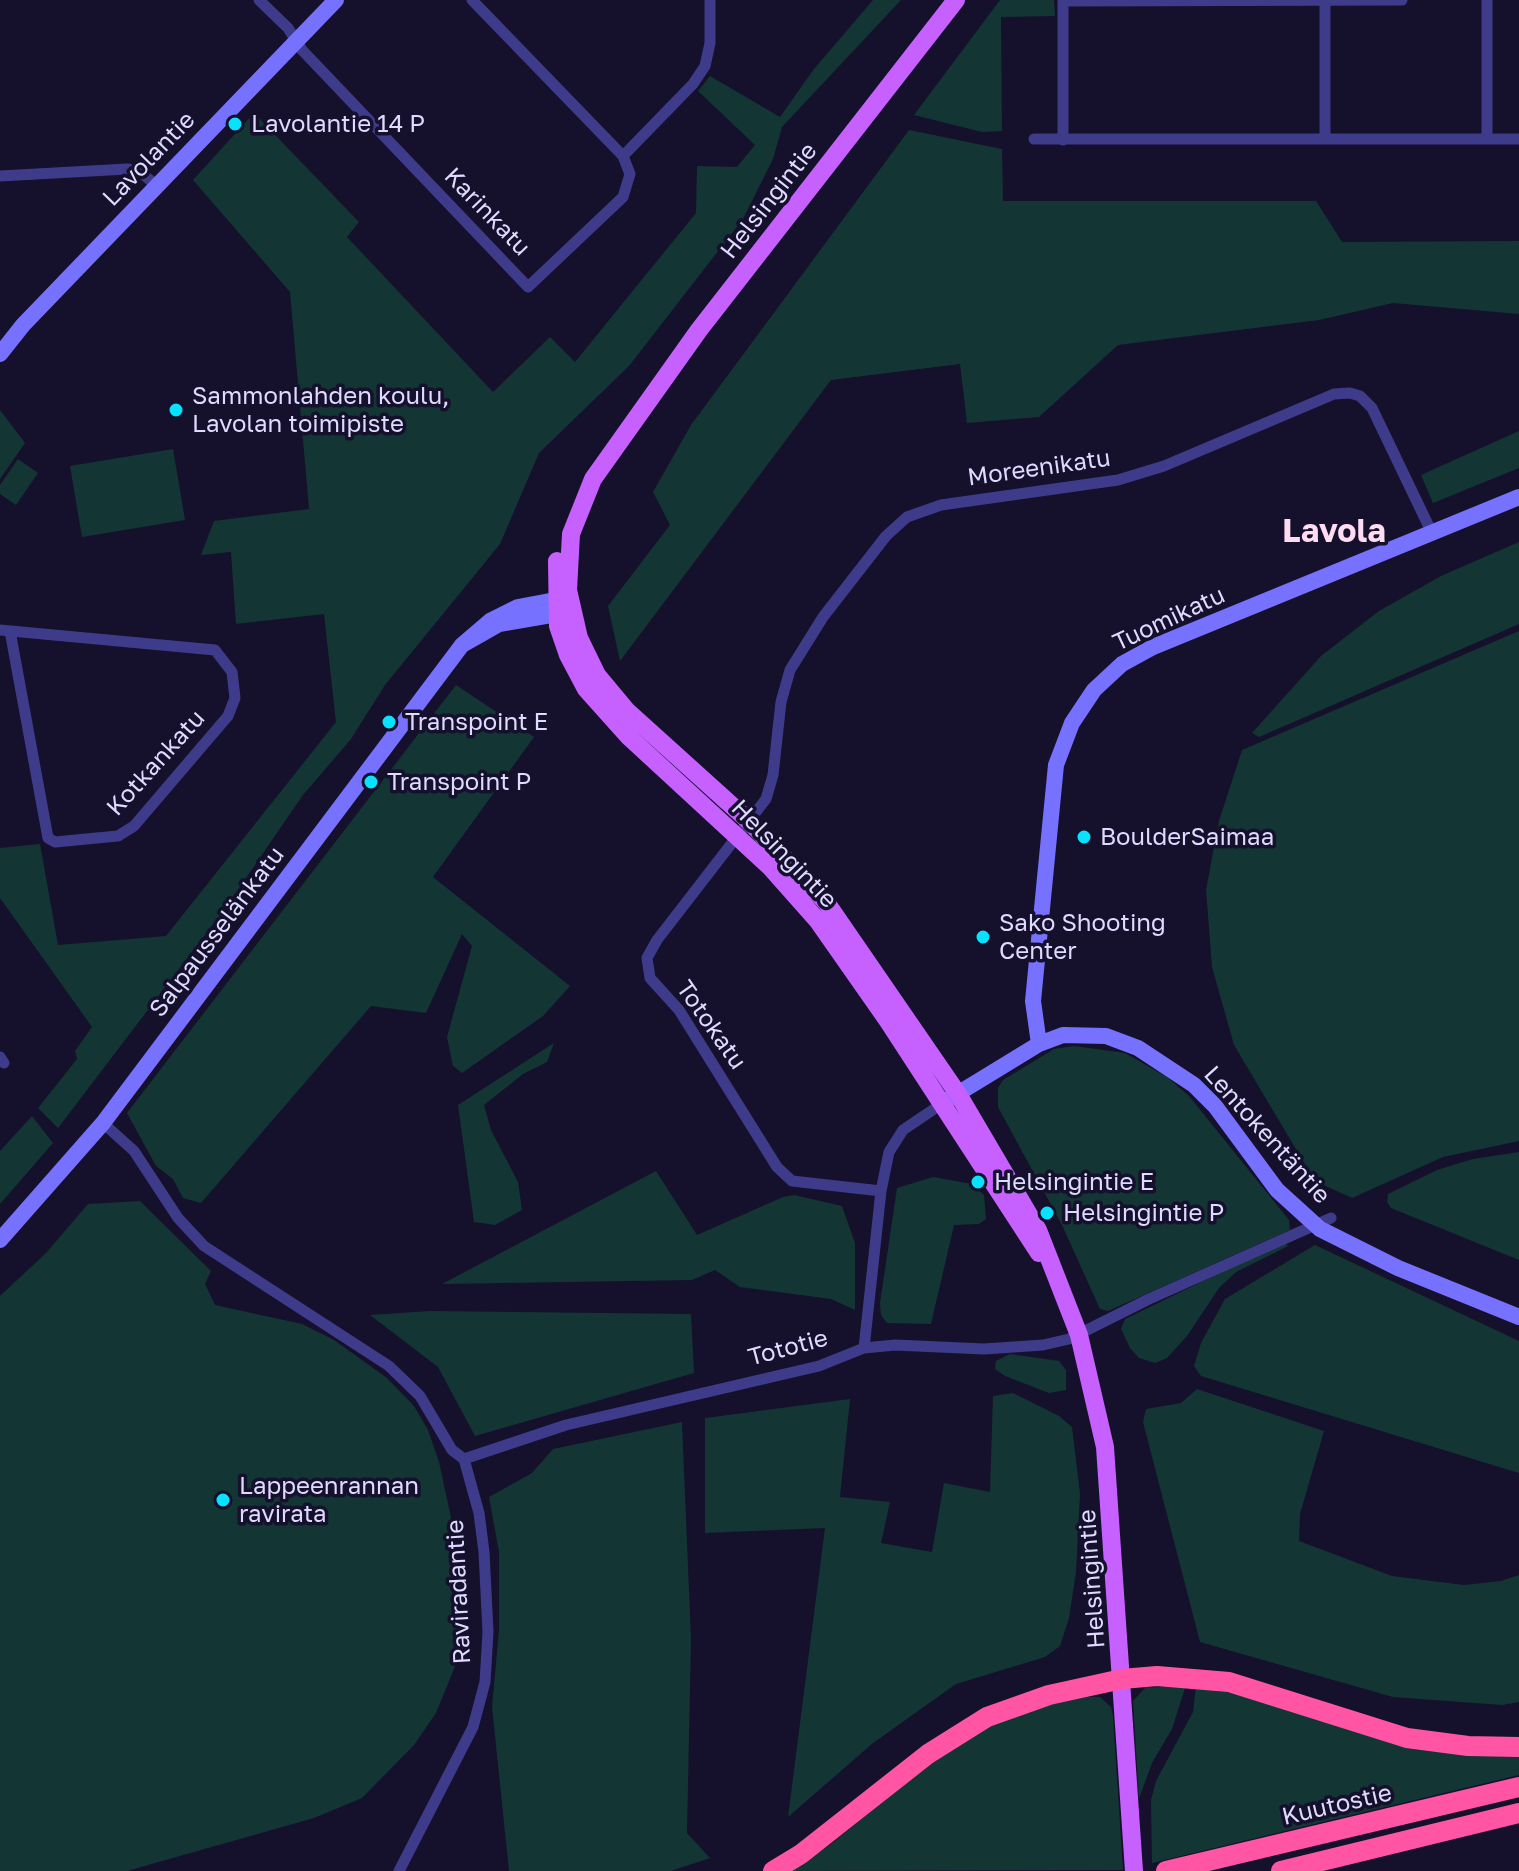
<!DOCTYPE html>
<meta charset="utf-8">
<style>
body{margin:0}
canvas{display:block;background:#15102b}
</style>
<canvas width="1519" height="1871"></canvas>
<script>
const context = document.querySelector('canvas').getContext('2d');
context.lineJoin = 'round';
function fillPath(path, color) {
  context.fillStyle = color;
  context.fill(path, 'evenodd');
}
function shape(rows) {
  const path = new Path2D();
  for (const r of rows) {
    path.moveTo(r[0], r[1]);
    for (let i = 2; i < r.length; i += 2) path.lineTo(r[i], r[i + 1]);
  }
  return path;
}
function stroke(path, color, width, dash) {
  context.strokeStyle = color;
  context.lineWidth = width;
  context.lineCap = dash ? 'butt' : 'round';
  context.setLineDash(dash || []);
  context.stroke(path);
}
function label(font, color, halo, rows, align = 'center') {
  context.font = font + ' "Golos Text",sans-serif';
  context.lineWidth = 7;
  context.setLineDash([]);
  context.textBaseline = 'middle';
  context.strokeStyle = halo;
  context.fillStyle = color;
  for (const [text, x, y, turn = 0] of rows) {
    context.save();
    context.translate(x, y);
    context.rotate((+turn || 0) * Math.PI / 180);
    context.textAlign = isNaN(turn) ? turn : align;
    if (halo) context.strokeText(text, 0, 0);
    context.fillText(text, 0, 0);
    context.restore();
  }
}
const green = shape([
 [873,0,901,0,782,127,773,159,743,219,629,366,539,453,500,544,385,685,351,739,303,795,224,910,58,1128,38,1108,77,1059,75,1051,92,1027,0,898,0,848,40,844,58,945,166,936,336,722,324,614,236,624,231,552,201,555,214,521,309,509,290,292,193,180,254,113,359,222,347,237,493,392,550,337,575,362,696,213,697,166,737,167,755,145,698,91,710,76,780,117,814,69],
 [1000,0,1054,0,1055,16,1001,17,1002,131,982,132,914,115],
 [909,130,1002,149,1003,201,1316,201,1342,242,1519,241,1519,314,1393,303,1319,320,1118,345,1039,417,967,423,960,364,831,380,620,661,608,606,670,525,653,492,691,425],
 [0,410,25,443,0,479],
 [1519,431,1519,468,1433,503,1421,475],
 [173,449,185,520,82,537,70,466],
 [18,459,38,473,16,505,0,494,0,485],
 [1519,542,1519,624,1259,737,1252,733,1321,656,1379,611,1441,576],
 [1519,631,1519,1141,1443,1157,1352,1198,1315,1181,1234,1045,1212,967,1206,890,1219,821,1242,750],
 [456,685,534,737,433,877,570,986,543,1016,462,1073,453,1066,447,1037,472,946,462,934,426,1013,371,1006,201,1203,183,1198,173,1179,156,1166,127,1113],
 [554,1043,547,1062,523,1074,484,1105,491,1130,518,1182,522,1210,495,1225,474,1222,458,1105],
 [1074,1046,1125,1053,1167,1077,1189,1096,1289,1220,1290,1230,1108,1311,1100,1309,1062,1225,998,1107,998,1088,1003,1080,1054,1049],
 [32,1116,53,1143,0,1204,0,1151],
 [1519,1152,1519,1260,1391,1208,1387,1202,1388,1194,1437,1170,1473,1159],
 [656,1171,697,1235,783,1197,794,1195,842,1206,855,1243,855,1310,831,1299,740,1287,715,1270,692,1280,442,1284],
 [933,1177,972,1184,984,1195,986,1219,979,1224,954,1225,931,1324,887,1323,881,1315,880,1303,897,1188],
 [140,1201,211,1271,205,1284,215,1305,302,1324,334,1340,387,1378,414,1406,428,1430,439,1462,461,1564,465,1626,458,1659,436,1713,414,1745,362,1798,314,1818,127,1871,0,1871,0,1296,46,1253,88,1204],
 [1284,1242,1288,1246,1236,1272,1219,1288,1187,1336,1167,1358,1155,1363,1139,1358,1130,1348,1121,1329,1125,1319],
 [1315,1245,1519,1341,1519,1473,1201,1376,1194,1366,1201,1343,1225,1299],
 [430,1311,691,1314,694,1373,475,1436,438,1367,370,1315],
 [1010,1354,1059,1361,1066,1370,1066,1390,1049,1393,1005,1376,995,1369,996,1361],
 [1197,1389,1324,1431,1300,1514,1299,1541,1392,1576,1464,1585,1501,1581,1519,1575,1519,1702,1502,1705,1393,1697,1200,1642,1143,1422,1146,1409,1181,1403],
 [1013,1393,1059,1416,1072,1427,1080,1494,1076,1572,1069,1618,1060,1646,1045,1657,956,1684,873,1743,788,1817,825,1528,705,1533,705,1418,850,1399,840,1497,890,1502,881,1543,932,1552,944,1483,990,1492,993,1396],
 [682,1422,691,1639,687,1833,710,1858,671,1871,509,1871,492,1707,499,1630,499,1552,489,1497,532,1473,553,1449],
 [1186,1685,1172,1729,1152,1763,1139,1799,1133,1701,1145,1688],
 [1196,1686,1241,1695,1393,1743,1519,1756,1519,1775,1152,1863,1151,1800,1156,1781,1193,1712],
 [1087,1697,1100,1697,1111,1707,1113,1716,1123,1870,790,1871,831,1844,932,1762,988,1726,1024,1710]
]);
const street = shape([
 [259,0,288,28,302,50,528,287,623,197,630,174,623,156],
 [472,0,623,156,693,84,705,66,710,43,710,0],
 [1487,0,1487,139],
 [1034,139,1519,139],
 [1325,139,1325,0],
 [1063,140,1063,1,1402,0],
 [0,176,127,169,138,170,157,186],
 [0,630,215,650,232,672,235,698,228,716,134,826,118,836,55,842,48,838,10,631],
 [0,1057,4,1063],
 [103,1123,134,1151,178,1218,204,1246,389,1366,420,1396,452,1450,464,1459,479,1513,484,1552,488,1632,485,1682,473,1727,399,1871],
 [881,1191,792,1181,777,1167,679,1010,650,978,647,958,657,940,766,799,773,775,781,702,790,670,823,617,886,536,907,517,941,505,1118,480,1164,466,1334,394,1350,393,1360,396,1372,408,1432,533],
 [864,1348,881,1191,889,1152,903,1130,940,1105],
 [464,1459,566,1425,819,1366,864,1348,895,1345,984,1349,1043,1345,1069,1339,1149,1299,1331,1218]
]);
const secondary = shape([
 [0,354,23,325,336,0],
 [1039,1044,1033,1001,1056,765,1072,723,1094,690,1122,664,1153,647,1519,497],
 [949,1099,1039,1044,1063,1035,1106,1036,1138,1048,1194,1085,1215,1106,1277,1190,1320,1229,1398,1268,1519,1317],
 [0,1240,103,1123,462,645,490,621,518,607,555,600,570,605,557,614,499,624,462,645]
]);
const primary = shape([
 [956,0,699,330,593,479,571,534,568,590,579,638,597,675,627,711,750,822,826,902,958,1094,1038,1230,1079,1335,1105,1447,1134,1871],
 [557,561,558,626,568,655,586,689,629,737,771,868,818,921,888,1021,1039,1253]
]);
const highway = shape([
 [773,1871,801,1854,928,1754,987,1717,1049,1695,1122,1679,1157,1676,1229,1682,1407,1738,1468,1746,1519,1747],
 [1166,1871,1519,1787],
 [1281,1871,1519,1813]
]);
const markers = [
 [235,124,8,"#06e2ff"],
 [176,410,8,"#06e2ff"],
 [389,722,8,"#06e2ff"],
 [371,782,8,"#06e2ff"],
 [1084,837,8,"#06e2ff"],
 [983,937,8,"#06e2ff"],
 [978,1182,8,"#06e2ff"],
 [1047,1213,8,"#06e2ff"],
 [223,1500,8,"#06e2ff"]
];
const poiNames = [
 ["Lavolantie 14 P",251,124],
 ["Sammonlahden koulu,",192,396],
 ["Lavolan toimipiste",192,424],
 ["Transpoint E",405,722],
 ["Transpoint P",387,782],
 ["BoulderSaimaa",1100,837],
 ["Sako Shooting",999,923],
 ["Center",999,951],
 ["Helsingintie E",994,1182],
 ["Helsingintie P",1063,1213],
 ["Lappeenrannan",239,1486],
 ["ravirata",239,1514]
];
const streetNames = [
 ["Lavolantie",149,159,-46],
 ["Helsingintie",769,201,-52],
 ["Karinkatu",487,212,46],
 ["Moreenikatu",1039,468,-8],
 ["Tuomikatu",1169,619,-25],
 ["Kotkankatu",156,763,-48],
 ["Helsingintie",784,854,46],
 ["Salpausselänkatu",217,932,-53],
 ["Totokatu",711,1025,55],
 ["Lentokentäntie",1267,1135,48],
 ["Tototie",788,1348,-15],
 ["Helsingintie",1092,1579,-94],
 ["Raviradantie",459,1592,-93],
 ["Kuutostie",1337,1805,-13]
];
const districtNames = [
 ["Lavola",1334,532]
];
fillPath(green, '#133534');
stroke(street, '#3f3b8b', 11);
stroke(secondary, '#7771ff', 16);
stroke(primary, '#c661ff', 18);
stroke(highway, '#ff55a4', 20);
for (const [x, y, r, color] of markers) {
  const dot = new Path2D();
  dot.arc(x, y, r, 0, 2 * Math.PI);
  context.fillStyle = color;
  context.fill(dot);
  stroke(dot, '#15102b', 3);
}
label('24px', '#dfdaff', '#15102b', poiNames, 'left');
label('24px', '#dfdaff', '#15102b', streetNames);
label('bold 32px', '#ffdcf2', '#15102b', districtNames);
</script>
